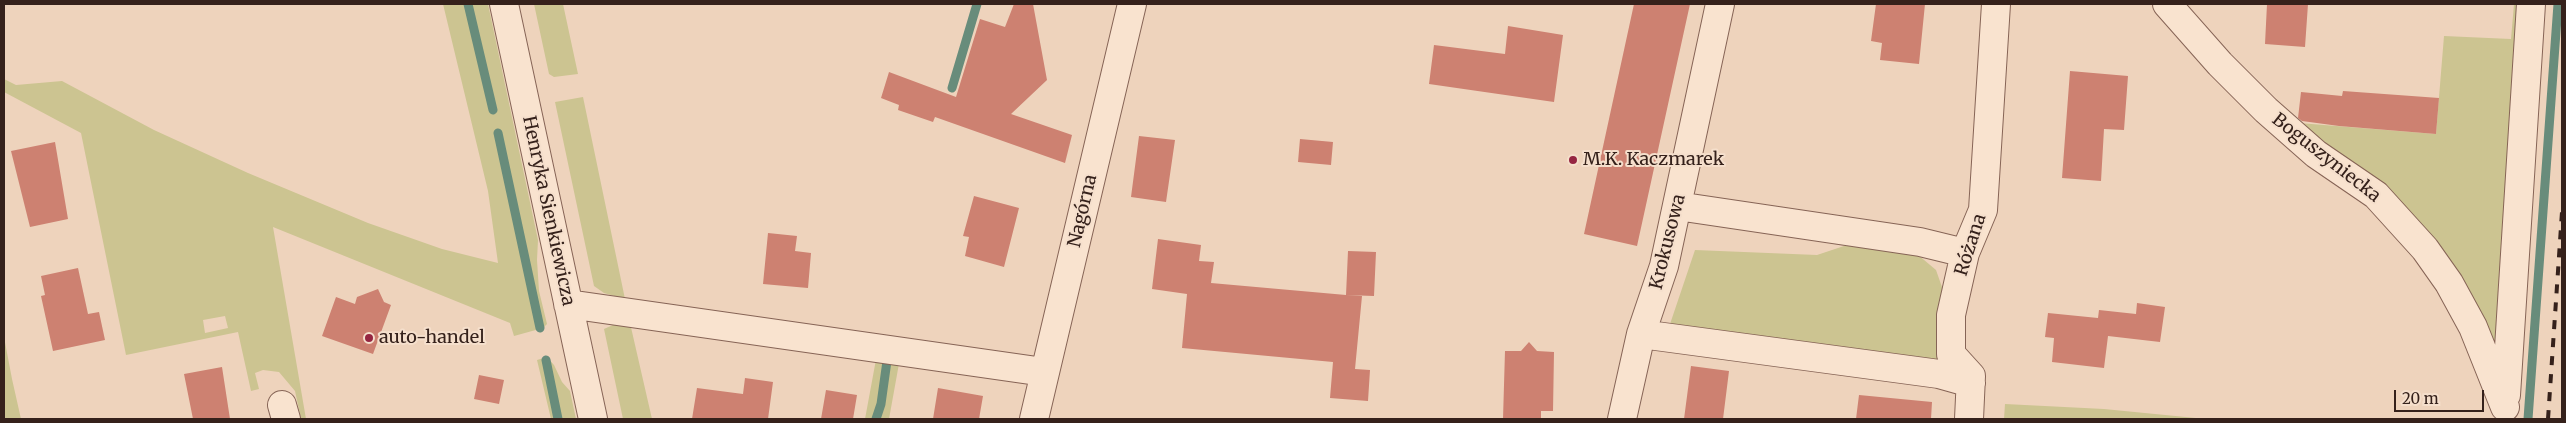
<!DOCTYPE html>
<meta charset="utf-8">
<style>
body{margin:0}
#map{position:relative;width:2566px;height:423px;overflow:hidden;background:#eed3bc;font-family:Merriweather,serif}
canvas{display:block}
.frame{position:absolute;inset:0;border:5px solid #35211b;pointer-events:none}
.scale{position:absolute;left:2394px;top:390px;width:90px;height:22px;box-sizing:border-box;border:2px solid #35211b;border-top:0;padding-left:6px;font-size:15px;line-height:18px;white-space:nowrap;color:#35211b;-webkit-text-stroke:4px #f5dfcc;paint-order:stroke}
</style>
<div id="map">
<canvas width="2566" height="423"></canvas>
<div class="frame"></div>
<div class="scale">20 m</div>
</div>
<script>
const context = document.querySelector('canvas').getContext('2d');
context.lineJoin = 'round';
function fillPath(path, color) {
  context.fillStyle = color;
  context.fill(path, 'evenodd');
}
function shape(rows) {
  const path = new Path2D();
  for (const r of rows) {
    path.moveTo(r[0], r[1]);
    for (let i = 2; i < r.length; i += 2) path.lineTo(r[i], r[i + 1]);
  }
  return path;
}
function stroke(path, color, width, dash) {
  context.strokeStyle = color;
  context.lineWidth = width;
  context.lineCap = dash ? 'butt' : 'round';
  context.setLineDash(dash || []);
  context.stroke(path);
}
function label(font, color, halo, rows, align = 'center') {
  context.font = font + ' Merriweather,serif';
  context.lineWidth = 4;
  context.setLineDash([]);
  context.textBaseline = 'middle';
  context.strokeStyle = halo;
  context.fillStyle = color;
  for (const [text, x, y, turn = 0] of rows) {
    context.save();
    context.translate(x, y);
    context.rotate((+turn || 0) * Math.PI / 180);
    context.textAlign = isNaN(turn) ? turn : align;
    if (halo) context.strokeText(text, 0, 0);
    context.fillText(text, 0, 0);
    context.restore();
  }
}
const green = shape([
 [443,4,488,4,538,240,537,260,539,291,547,324,543,328,514,336,510,323,273,227,306,419,301,419,295,391,279,372,263,370,255,373,259,389,251,391,238,332,126,355,81,133,4,92,4,79,16,85,62,81,154,130,248,173,368,223,442,249,498,263,488,191],
 [225,316,228,328,205,333,203,320],
 [534,4,563,4,578,74,554,77,549,74],
 [2514,4,2519,4,2497,362,2492,348,2322,145,2299,123,2436,134,2444,36,2511,39],
 [583,97,625,299,604,293,594,286,555,102],
 [1847,245,1917,254,1936,270,1943,290,1946,356,1931,365,1668,330,1695,250,1817,255],
 [630,323,652,419,623,419,604,329,613,325],
 [4,337,12,379,21,419,4,419],
 [877,354,900,358,889,419,865,419],
 [547,357,554,365,562,382,570,391,576,419,551,419,537,360],
 [2005,404,2104,409,2206,419,2004,419]
]);
const stream = shape([
 [468,4,493,110],
 [952,88,977,4],
 [498,133,540,328],
 [546,360,558,419],
 [876,419,881,404,887,361],
 [2528,419,2558,4]
]);
const building = shape([
 [1014,4,1033,4,1047,80,1011,114,1072,135,1065,163,935,117,933,122,898,110,899,105,881,98,889,72,956,97,980,19,1005,27],
 [1634,4,1690,4,1637,246,1584,234],
 [1876,4,1925,4,1919,64,1880,60,1882,43,1871,41],
 [2267,4,2308,4,2305,47,2265,44],
 [1508,26,1563,35,1554,102,1429,84,1434,45,1505,54],
 [2070,71,2128,76,2124,130,2104,129,2101,181,2062,178],
 [2343,91,2439,98,2436,134,2339,126,2302,121,2298,118,2301,92,2342,96],
 [1139,136,1175,140,1166,202,1131,197],
 [1300,139,1333,142,1331,165,1298,162],
 [55,142,68,219,30,227,11,151],
 [974,196,1019,208,1004,267,965,256,969,237,963,236],
 [768,233,797,236,795,251,811,253,808,288,763,284],
 [1158,239,1201,245,1199,261,1214,262,1211,283,1346,295,1348,251,1376,252,1374,296,1346,295,1362,296,1355,369,1370,370,1368,401,1330,398,1333,362,1182,348,1187,294,1152,289],
 [78,268,88,314,99,312,105,340,53,351,41,296,45,295,41,276],
 [378,289,384,302,391,305,373,354,322,336,336,297,355,304,357,297],
 [2137,303,2165,307,2160,342,2108,336,2104,368,2052,362,2054,338,2045,337,2048,313,2098,318,2099,310,2136,314],
 [1529,342,1537,351,1554,352,1553,411,1541,411,1541,419,1503,419,1505,351,1521,351],
 [1691,366,1729,371,1723,419,1684,419],
 [222,367,230,419,193,419,184,374],
 [479,375,504,380,499,404,474,399],
 [745,378,773,382,768,419,692,419,697,388,743,394],
 [938,388,983,396,979,419,933,419],
 [826,390,857,395,853,419,821,419],
 [1859,395,1932,402,1931,419,1856,419]
]);
const minor = shape([
 [504,4,593,419],
 [2167,4,2220,64,2266,110,2316,154,2376,195,2425,249,2449,283,2473,327,2505,407],
 [1677,206,1920,242,1965,253],
 [568,304,1044,372],
 [1641,334,1939,374,1971,383],
 [2506,395,2531,4],
 [282,405,286,419],
 [1034,419,1132,4],
 [1622,419,1641,334,1664,266,1720,4],
 [1969,419,1971,376,1951,354,1951,315,1965,253,1983,210,1996,4]
]);
const rail = shape([
 [2548,419,2562,212]
]);
const markers = [
 [1573,160,5,"#952541"],
 [369,338,5,"#952541"]
];
const streetNames = [
 ["Boguszyniecka",2326,158,38],
 ["Henryka Sienkiewicza",548,211,78],
 ["Nagórna",1083,211,-77],
 ["Krokusowa",1668,242,-76],
 ["Różana",1971,245,-72]
];
const poiNames = [
 ["M.K. Kaczmarek",1583,160],
 ["auto-handel",379,338]
];
fillPath(green, '#ccc491');
stroke(stream, '#688c7b', 9);
fillPath(building, '#cd8171');
stroke(minor, '#866456', 30);
stroke(minor, '#f9e3cf', 28);
stroke(rail, '#35211b', 4, [9, 9]);
for (const [x, y, r, color] of markers) {
  const dot = new Path2D();
  dot.arc(x, y, r, 0, 2 * Math.PI);
  context.fillStyle = color;
  context.fill(dot);
  stroke(dot, '#f5dfcc', 2);
}
label('18px', '#35211b', '#f5dfcc', streetNames);
label('18px', '#35211b', '#f5dfcc', poiNames, 'left');
</script>
